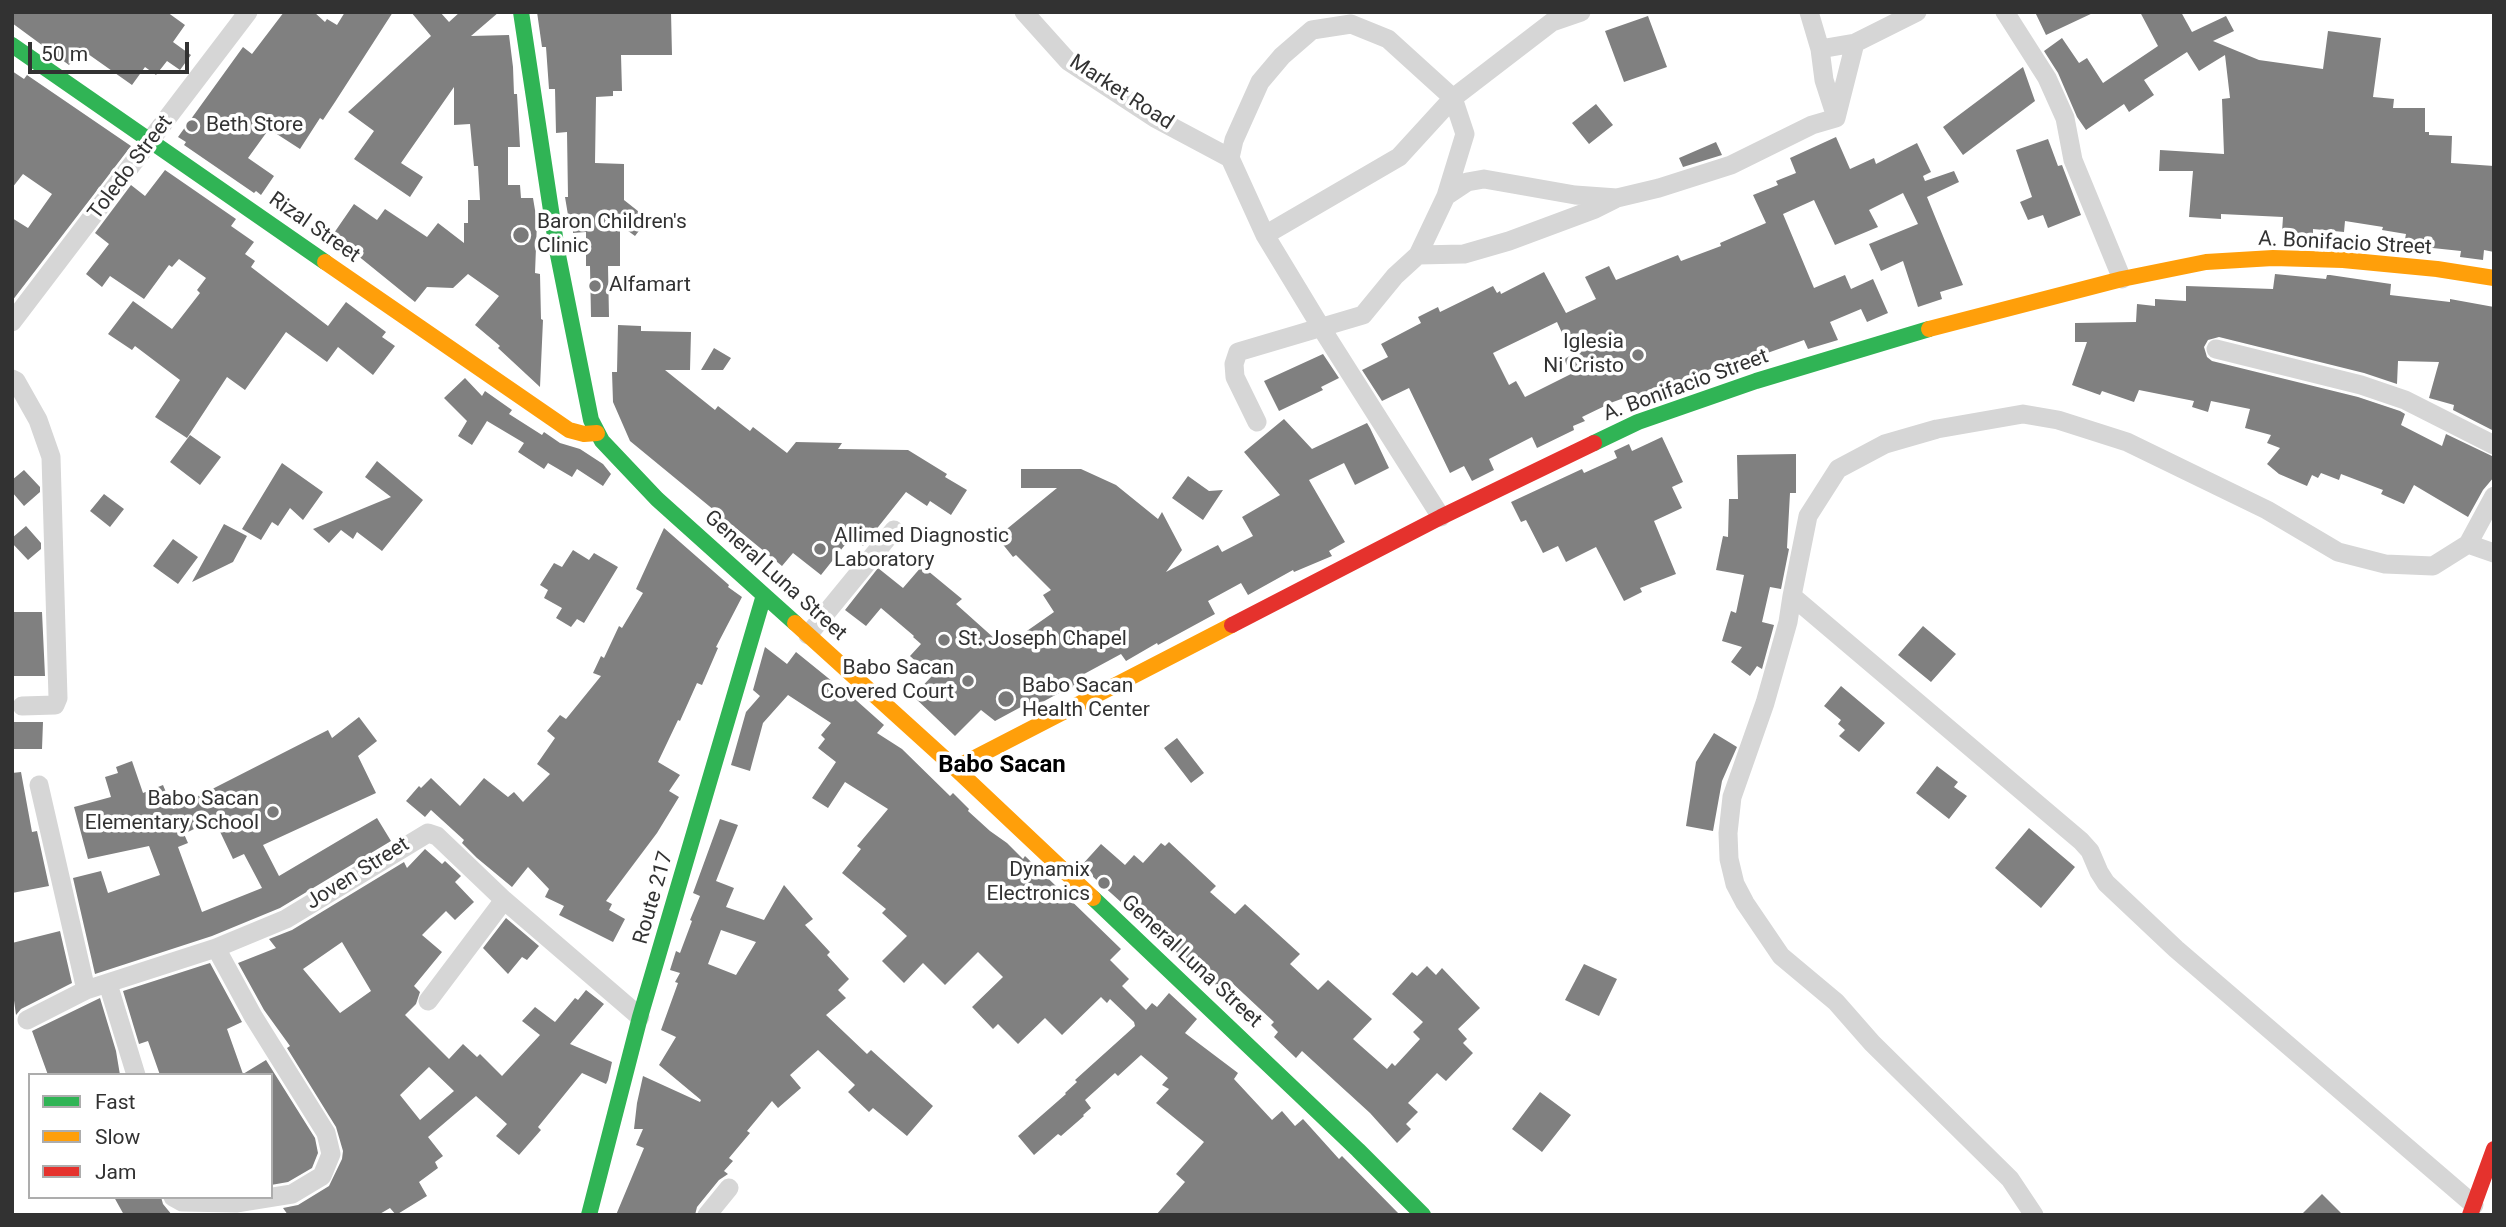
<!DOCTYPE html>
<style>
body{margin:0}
#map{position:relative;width:2506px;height:1227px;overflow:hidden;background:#fff;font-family:Roboto,sans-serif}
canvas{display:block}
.frame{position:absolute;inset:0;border:14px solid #323232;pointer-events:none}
.legend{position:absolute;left:28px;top:1073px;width:245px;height:126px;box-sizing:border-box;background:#fff;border:2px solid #adadad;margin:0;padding:9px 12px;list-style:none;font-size:21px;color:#323232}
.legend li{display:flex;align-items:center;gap:14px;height:35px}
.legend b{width:35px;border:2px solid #adadad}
.scale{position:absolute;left:28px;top:42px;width:161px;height:32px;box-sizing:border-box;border:4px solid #323232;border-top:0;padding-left:9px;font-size:21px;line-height:24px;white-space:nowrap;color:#323232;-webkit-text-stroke:5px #fff;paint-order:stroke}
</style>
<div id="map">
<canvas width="2506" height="1227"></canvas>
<div class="frame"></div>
<ul class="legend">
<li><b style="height:9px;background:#30b455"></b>Fast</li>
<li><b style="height:9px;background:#ff9f0a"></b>Slow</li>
<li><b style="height:9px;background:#e5322d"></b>Jam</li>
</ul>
<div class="scale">50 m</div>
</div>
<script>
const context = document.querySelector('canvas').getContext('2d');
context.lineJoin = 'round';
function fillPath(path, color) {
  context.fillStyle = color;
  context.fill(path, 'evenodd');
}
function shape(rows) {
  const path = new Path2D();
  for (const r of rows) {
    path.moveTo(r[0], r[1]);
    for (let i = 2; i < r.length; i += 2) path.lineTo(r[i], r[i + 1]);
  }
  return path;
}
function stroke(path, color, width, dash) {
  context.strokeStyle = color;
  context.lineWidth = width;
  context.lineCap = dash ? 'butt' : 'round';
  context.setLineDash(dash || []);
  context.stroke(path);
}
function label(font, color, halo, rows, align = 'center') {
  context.font = font + ' Roboto,sans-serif';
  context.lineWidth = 7;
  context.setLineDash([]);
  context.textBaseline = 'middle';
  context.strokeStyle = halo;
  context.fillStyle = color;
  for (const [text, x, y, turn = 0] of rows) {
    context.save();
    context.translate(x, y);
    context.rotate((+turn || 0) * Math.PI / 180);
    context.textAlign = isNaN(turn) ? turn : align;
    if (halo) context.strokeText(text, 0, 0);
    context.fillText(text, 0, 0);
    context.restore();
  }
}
const building = shape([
 [12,12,167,12,185,25,173,42,191,55,180,70,167,61,156,75,145,67,132,85,81,49,69,65,12,23],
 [284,12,314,12,325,22,327,19,337,25,345,12,393,12,335,102,323,120,320,118,300,149,269,129,248,158,274,176,261,195,256,191,254,193,184,145,186,142,178,137,243,47,252,54],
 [411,12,440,12,449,22,460,12,499,12,471,36,509,35,513,67,514,94,517,94,520,147,508,147,508,185,520,185,521,198,533,198,537,222,535,273,540,274,541,319,543,320,540,387,498,348,500,346,475,325,499,296,468,274,453,288,427,287,415,302,357,255,359,252,353,249,355,247,334,233,354,204,377,220,385,209,427,237,438,223,464,243,464,223,468,223,468,200,480,200,478,166,474,166,470,124,454,125,454,87,401,163,423,177,410,197,354,159,374,131,348,112,431,36],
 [537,12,671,12,672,55,621,55,622,91,613,91,613,96,596,97,595,163,624,164,624,200,648,219,635,236,620,225,620,266,608,266,609,317,591,317,590,266,586,266,586,232,573,233,573,221,569,221,565,197,568,197,567,132,556,133,555,89,549,89,546,47,542,47],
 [2035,12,2095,12,2046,35],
 [2140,12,2181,12,2192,32,2226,16,2234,31,2213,41,2259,60,2323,69,2328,31,2381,38,2373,97,2394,99,2393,108,2425,108,2425,132,2429,132,2429,135,2452,136,2451,163,2494,166,2494,252,2484,250,2483,260,2460,257,2461,251,2423,247,2422,252,2403,249,2406,234,2382,230,2383,227,2345,221,2344,232,2313,229,2313,234,2282,232,2283,217,2221,214,2221,219,2189,217,2193,171,2159,171,2160,150,2224,154,2222,99,2230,98,2225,55,2199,71,2187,52,2144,80,2154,95,2129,112,2124,104,2086,130,2077,117,2058,73,2044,51,2062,38,2079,63,2087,58,2103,83,2158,46],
 [1648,16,1667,67,1624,82,1605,31],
 [2023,67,2035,101,1963,155,1943,127],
 [12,71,24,79,27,75,131,146,12,301,12,218,28,228,52,194,23,174,12,188],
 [1596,104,1613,125,1589,144,1572,123],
 [1836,137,1850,169,1874,158,1876,164,1917,143,1931,172,1923,176,1925,181,1954,171,1959,182,1927,197,1963,285,1940,292,1942,299,1918,307,1903,261,1881,271,1869,244,1918,224,1903,193,1869,210,1878,227,1835,245,1814,200,1783,214,1814,288,1845,275,1851,289,1873,279,1888,313,1867,322,1861,309,1830,322,1838,340,1808,349,1804,340,1725,368,1723,364,1637,398,1635,394,1613,402,1582,417,1585,421,1573,426,1574,430,1537,448,1532,437,1489,459,1494,470,1472,481,1464,466,1450,473,1409,388,1382,401,1362,370,1388,357,1381,344,1421,323,1418,317,1438,307,1440,312,1493,286,1497,293,1500,291,1501,294,1544,272,1566,313,1596,299,1585,277,1609,266,1616,280,1678,255,1681,261,1721,246,1720,243,1766,223,1753,195,1778,185,1776,181,1796,173,1790,158],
 [1557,322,1572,355,1564,359,1571,374,1525,397,1516,381,1509,385,1493,353],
 [2048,139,2058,166,2062,165,2081,215,2048,228,2043,215,2028,220,2020,202,2032,197,2016,150],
 [1716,142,1722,155,1683,167,1679,158],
 [165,170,236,219,231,226,254,242,245,254,255,261,251,267,328,326,346,302,386,332,382,337,395,346,373,375,338,347,327,362,286,332,245,390,227,377,187,438,155,417,180,380,135,346,132,350,108,334,133,301,172,329,200,293,197,290,206,278,179,259,172,267,169,265,144,299,110,276,102,287,86,274,109,244,95,233,131,185,145,196],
 [2275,274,2326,279,2327,275,2330,275,2391,284,2390,295,2450,302,2450,299,2494,307,2494,431,2453,410,2454,405,2429,398,2439,362,2398,361,2397,384,2364,373,2219,337,2208,340,2204,347,2207,357,2212,361,2358,397,2400,411,2405,414,2401,425,2442,446,2446,434,2494,457,2494,477,2483,490,2468,517,2414,485,2404,504,2381,494,2383,490,2341,474,2339,480,2321,473,2318,478,2312,475,2307,486,2279,474,2267,464,2280,448,2267,443,2271,435,2245,428,2250,409,2211,401,2208,412,2192,407,2194,401,2139,390,2134,402,2102,391,2100,395,2072,385,2087,342,2075,342,2075,323,2136,322,2137,304,2155,306,2155,299,2186,301,2186,286,2273,289],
 [618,325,641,326,641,331,691,332,690,370,665,370,715,410,718,406,750,431,753,427,787,453,796,442,842,443,838,449,908,450,947,474,945,477,967,490,951,515,930,501,927,506,906,492,863,546,852,536,821,575,793,553,782,566,630,441,613,402,612,372,617,372],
 [714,348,731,358,723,370,701,370],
 [1323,354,1339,378,1321,387,1323,390,1279,411,1264,381],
 [465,378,482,396,485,391,512,410,509,414,542,435,544,432,560,443,580,449,603,464,611,474,603,486,577,469,572,477,548,463,544,469,518,452,524,443,487,421,472,445,458,436,467,421,444,398],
 [1284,419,1312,449,1367,423,1370,428,1389,468,1355,485,1344,463,1309,480,1345,542,1329,551,1332,556,1294,572,1293,570,1248,595,1241,583,1208,601,1215,614,1158,645,1157,643,1126,661,1121,654,1073,680,1076,685,1062,694,1061,692,1035,706,1032,701,995,721,981,710,955,736,913,696,932,676,910,656,921,644,913,637,914,636,881,608,866,626,845,610,878,568,903,588,922,566,962,599,956,604,1004,647,1054,612,1043,595,1051,590,1016,555,1013,557,997,537,1057,488,1021,488,1021,469,1081,469,1116,485,1158,519,1162,512,1182,550,1166,572,1218,545,1222,552,1253,536,1242,517,1280,495,1244,452],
 [190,435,221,457,200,485,170,462],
 [1662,437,1683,482,1672,487,1682,508,1654,521,1676,574,1640,588,1642,592,1624,601,1596,547,1566,562,1558,546,1543,553,1526,520,1521,522,1511,502,1582,469,1584,473,1617,458,1614,451,1629,444,1632,451],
 [1796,454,1796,493,1790,493,1787,548,1789,549,1781,589,1770,587,1762,622,1774,625,1762,669,1757,666,1750,676,1731,662,1742,647,1722,641,1731,611,1736,613,1744,575,1716,570,1723,536,1728,537,1729,499,1738,499,1737,455],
 [377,461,423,500,382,551,357,532,353,539,341,530,329,543,313,529,391,497,365,477],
 [282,463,323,492,303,520,290,508,278,526,272,522,261,540,242,529],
 [24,470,40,487,40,492,24,506,12,492,12,480],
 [1188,476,1209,491,1223,490,1203,520,1172,498],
 [104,494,124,509,110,527,90,511],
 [224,524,247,536,233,562,192,582],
 [26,526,41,543,41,549,28,560,12,543,12,538],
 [664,528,729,585,728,587,742,597,716,647,718,648,702,685,697,683,680,721,678,720,658,762,680,775,669,791,679,797,657,833,606,901,612,904,609,910,625,919,613,942,559,915,564,906,545,897,549,889,528,867,512,887,477,858,462,843,464,840,431,810,425,817,406,801,419,786,421,788,431,778,460,806,484,778,508,797,514,792,523,802,550,774,537,764,555,738,547,731,560,715,566,719,601,676,593,673,601,656,604,658,619,626,622,628,643,593,636,589],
 [173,539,198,557,178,584,153,566],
 [573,550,589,560,594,553,618,567,584,623,577,619,571,627,556,618,562,608,544,598,548,590,540,585,554,563,562,567],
 [12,612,42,612,45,676,12,676],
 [1923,626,1956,654,1931,682,1898,655],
 [765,647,787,664,796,652,838,686,839,685,884,725,877,733,902,749,950,796,953,793,969,809,968,811,990,831,1007,843,1023,859,1025,856,1121,949,1110,960,1129,979,1122,986,1146,1010,1152,1003,1157,1007,1169,993,1197,1019,1185,1033,1238,1073,1234,1079,1272,1120,1282,1111,1295,1126,1303,1119,1339,1159,1342,1156,1400,1215,1156,1215,1185,1182,1176,1174,1204,1142,1156,1103,1169,1089,1162,1085,1168,1078,1141,1055,1118,1076,1115,1073,1085,1100,1091,1108,1083,1115,1084,1116,1061,1136,1058,1134,1034,1155,1018,1136,1066,1094,1065,1093,1077,1082,1075,1080,1135,1026,1134,1022,1110,999,1107,1003,1101,997,1062,1035,1045,1018,1018,1044,998,1024,993,1029,972,1007,1003,977,978,952,945,985,923,963,904,983,882,961,907,936,882,913,886,909,842,873,861,849,857,846,888,809,845,782,828,808,812,798,836,762,818,748,825,739,821,735,831,723,788,695,763,723,750,771,731,765,746,712,760,696,753,690],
 [1841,686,1885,723,1859,752,1839,736,1845,730,1838,724,1841,720,1824,706],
 [359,717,377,741,358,756,376,793,263,845,279,876,377,818,391,841,280,908,212,936,95,974,73,878,101,871,108,893,160,875,149,846,88,859,74,807,111,797,105,777,118,773,116,767,132,761,143,793,163,785,173,809,328,730,332,738],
 [214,819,233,859,244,854,262,888,202,912,178,847,188,843,184,834],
 [12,722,43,722,42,749,12,749],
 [1714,733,1737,747,1722,781,1713,831,1686,826,1696,762],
 [1177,738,1204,773,1191,783,1164,748],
 [1937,766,1958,782,1954,787,1967,796,1949,819,1916,793],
 [21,772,32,832,37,831,49,886,12,893,12,773],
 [720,819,738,825,716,881,734,888,726,907,764,920,784,885,813,919,805,925,830,952,827,955,849,979,838,990,846,998,826,1015,867,1054,871,1050,933,1106,907,1136,873,1108,869,1112,848,1092,855,1085,818,1050,790,1075,801,1088,778,1108,772,1101,747,1131,750,1133,729,1158,733,1161,724,1171,728,1174,719,1180,697,1207,695,1215,616,1215,644,1148,636,1145,643,1129,634,1129,637,1103,643,1076,700,1102,701,1100,659,1065,676,1037,661,1030,678,983,675,982,680,973,670,970,676,951,680,953,692,921,690,920,700,896,693,893],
 [721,930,756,942,736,975,708,964],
 [2029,828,2075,867,2041,908,1995,868],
 [1169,842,1216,886,1210,892,1235,914,1245,904,1300,954,1290,964,1318,990,1328,980,1372,1019,1353,1039,1387,1069,1392,1063,1395,1066,1420,1039,1413,1032,1423,1022,1392,994,1412,972,1417,976,1427,966,1436,975,1442,968,1480,1008,1458,1029,1467,1039,1463,1043,1473,1053,1446,1081,1437,1073,1408,1103,1418,1112,1406,1124,1411,1129,1397,1143,1370,1113,1302,1051,1296,1058,1274,1037,1278,1032,1271,1025,1274,1022,1229,980,1220,989,1206,975,1204,977,1081,866,1101,844,1125,865,1134,855,1143,863,1161,843,1165,846],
 [425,849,442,864,445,861,461,876,455,882,474,902,455,920,446,911,422,935,442,952,414,986,420,992,416,1004,405,1015,449,1059,463,1044,477,1057,480,1054,502,1076,540,1035,522,1021,535,1007,555,1022,575,998,578,1000,586,990,604,1004,570,1044,612,1062,608,1080,606,1084,582,1073,538,1127,541,1130,519,1155,496,1136,507,1124,476,1096,428,1137,443,1156,435,1162,438,1168,419,1182,427,1196,396,1215,390,1208,378,1215,288,1215,283,1208,298,1205,329,1186,342,1159,343,1151,336,1127,287,1048,290,1046,264,1010,238,963,276,948,269,939,292,930,404,862,407,868],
 [342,942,371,991,340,1013,303,969],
 [429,1067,454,1091,420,1120,400,1095],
 [506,918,539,946,527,960,522,957,508,974,483,948],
 [60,931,72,983,21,1009,16,1015,12,986,12,943],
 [210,963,242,1022,227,1029,243,1074,266,1060,315,1138,318,1153,312,1168,288,1182,271,1185,271,1075,160,1075,148,1041,139,1044,123,991],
 [1584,964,1617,979,1599,1016,1565,1000],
 [100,998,116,1051,120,1075,48,1075,32,1031],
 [1540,1092,1571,1115,1542,1152,1512,1129],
 [2322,1194,2343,1215,2301,1215],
 [114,1197,161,1197,163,1204,172,1215,124,1215]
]);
const street = shape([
 [1024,12,1068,61,1155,118,1230,158],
 [1809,12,1820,49,1855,43,1917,12],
 [2005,12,2047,78,2065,118,2073,160,2122,279],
 [1820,49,1824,80,1836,117],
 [1446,196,1467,182,1484,179,1575,195,1617,198],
 [1418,255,1464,254,1509,241,1595,209,1617,198,1659,188,1731,165,1812,125,1836,118,1855,43],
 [12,322,248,12],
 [2216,349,2361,385,2405,400,2494,445],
 [12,379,16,381,38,420,51,457,58,698,55,705,22,706],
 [1257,422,1235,377,1234,364,1238,352,1363,315,1395,276,1418,255,1446,196,1465,134,1453,98,1399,157,1265,235],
 [1441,517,1322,329,1265,235,1230,158,1234,140,1260,82,1282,56,1312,30,1351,24,1388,39,1453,98,1552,22,1581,12],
 [2468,544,2494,553],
 [1792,596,1788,622,1765,703,1732,797,1728,833,1729,859,1735,884,1745,903,1781,956,1836,1002,1872,1043,2010,1179,2034,1215],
 [808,635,894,530],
 [39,785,86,990],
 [108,984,136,1075],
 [428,1001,504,900],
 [27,1020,86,990,216,948,286,919,428,833,437,836,504,900,640,1017],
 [173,1197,182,1202,236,1203,292,1194,322,1176,331,1154,326,1133,253,1016,216,948],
 [2474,1205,2176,949,2106,883,2099,872,2090,851,2081,841,1792,596,1808,516,1838,469,1885,444,1937,429,2023,414,2058,420,2127,442,2267,510,2338,552,2385,564,2433,566,2468,544,2494,496],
 [707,1215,729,1188]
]);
const fast = shape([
 [521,12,557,250,591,420,602,441,657,499,795,623],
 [12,45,325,262],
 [1594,443,1638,422,1756,381,1929,329],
 [1093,898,1358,1150,1423,1215],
 [589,1215,640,1017,764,595]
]);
const slow = shape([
 [325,262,569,430,584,434,597,433],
 [1929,329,2122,279,2206,262,2273,258,2343,260,2437,269,2494,278],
 [795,623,955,768,1093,898],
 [955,768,1232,625]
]);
const jam = shape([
 [1232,625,1441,517,1594,443],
 [2470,1215,2494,1149]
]);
const markers = [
 [192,126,7,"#7a7a7a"],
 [521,235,9,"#7a7a7a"],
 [595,286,7,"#7a7a7a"],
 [1638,355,7,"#7a7a7a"],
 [820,549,7,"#7a7a7a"],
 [944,640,7,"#7a7a7a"],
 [968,681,7,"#7a7a7a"],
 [1006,699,9,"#7a7a7a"],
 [273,812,7,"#7a7a7a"],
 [1104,883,7,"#7a7a7a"]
];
const streetNames = [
 ["Market Road",1121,93,33],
 ["Toledo Street",131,168,-53],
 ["Rizal Street",314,228,35],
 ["A. Bonifacio Street",2345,244,3],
 ["A. Bonifacio Street",1686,386,-20],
 ["General Luna Street",775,576,42],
 ["Joven Street",358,874,-32],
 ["Route 217",654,898,-74],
 ["General Luna Street",1191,962,43]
];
const poiNames = [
 ["Beth Store",206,126],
 ["Baron Children's",537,223],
 ["Clinic",537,247],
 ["Alfamart",609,286],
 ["Iglesia",1624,343,"right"],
 ["Ni Cristo",1624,367,"right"],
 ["Allimed Diagnostic",834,537],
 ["Laboratory",834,561],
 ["St. Joseph Chapel",958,640],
 ["Babo Sacan",954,669,"right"],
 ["Covered Court",954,693,"right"],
 ["Babo Sacan",1022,687],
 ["Health Center",1022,711],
 ["Babo Sacan",259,800,"right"],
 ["Elementary School",259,824,"right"],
 ["Dynamix",1090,871,"right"],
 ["Electronics",1090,895,"right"]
];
const quarterNames = [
 ["Babo Sacan",1002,766]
];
fillPath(building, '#808080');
stroke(street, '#d6d6d6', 19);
stroke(fast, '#30b455', 16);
stroke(slow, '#ff9f0a', 16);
stroke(jam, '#e5322d', 16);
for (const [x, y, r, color] of markers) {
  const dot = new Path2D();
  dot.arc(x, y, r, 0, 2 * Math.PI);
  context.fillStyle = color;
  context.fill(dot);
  stroke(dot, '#fff', 2.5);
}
label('21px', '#323232', '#fff', streetNames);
label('21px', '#323232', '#fff', poiNames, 'left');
label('bold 24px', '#000', '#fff', quarterNames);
</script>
